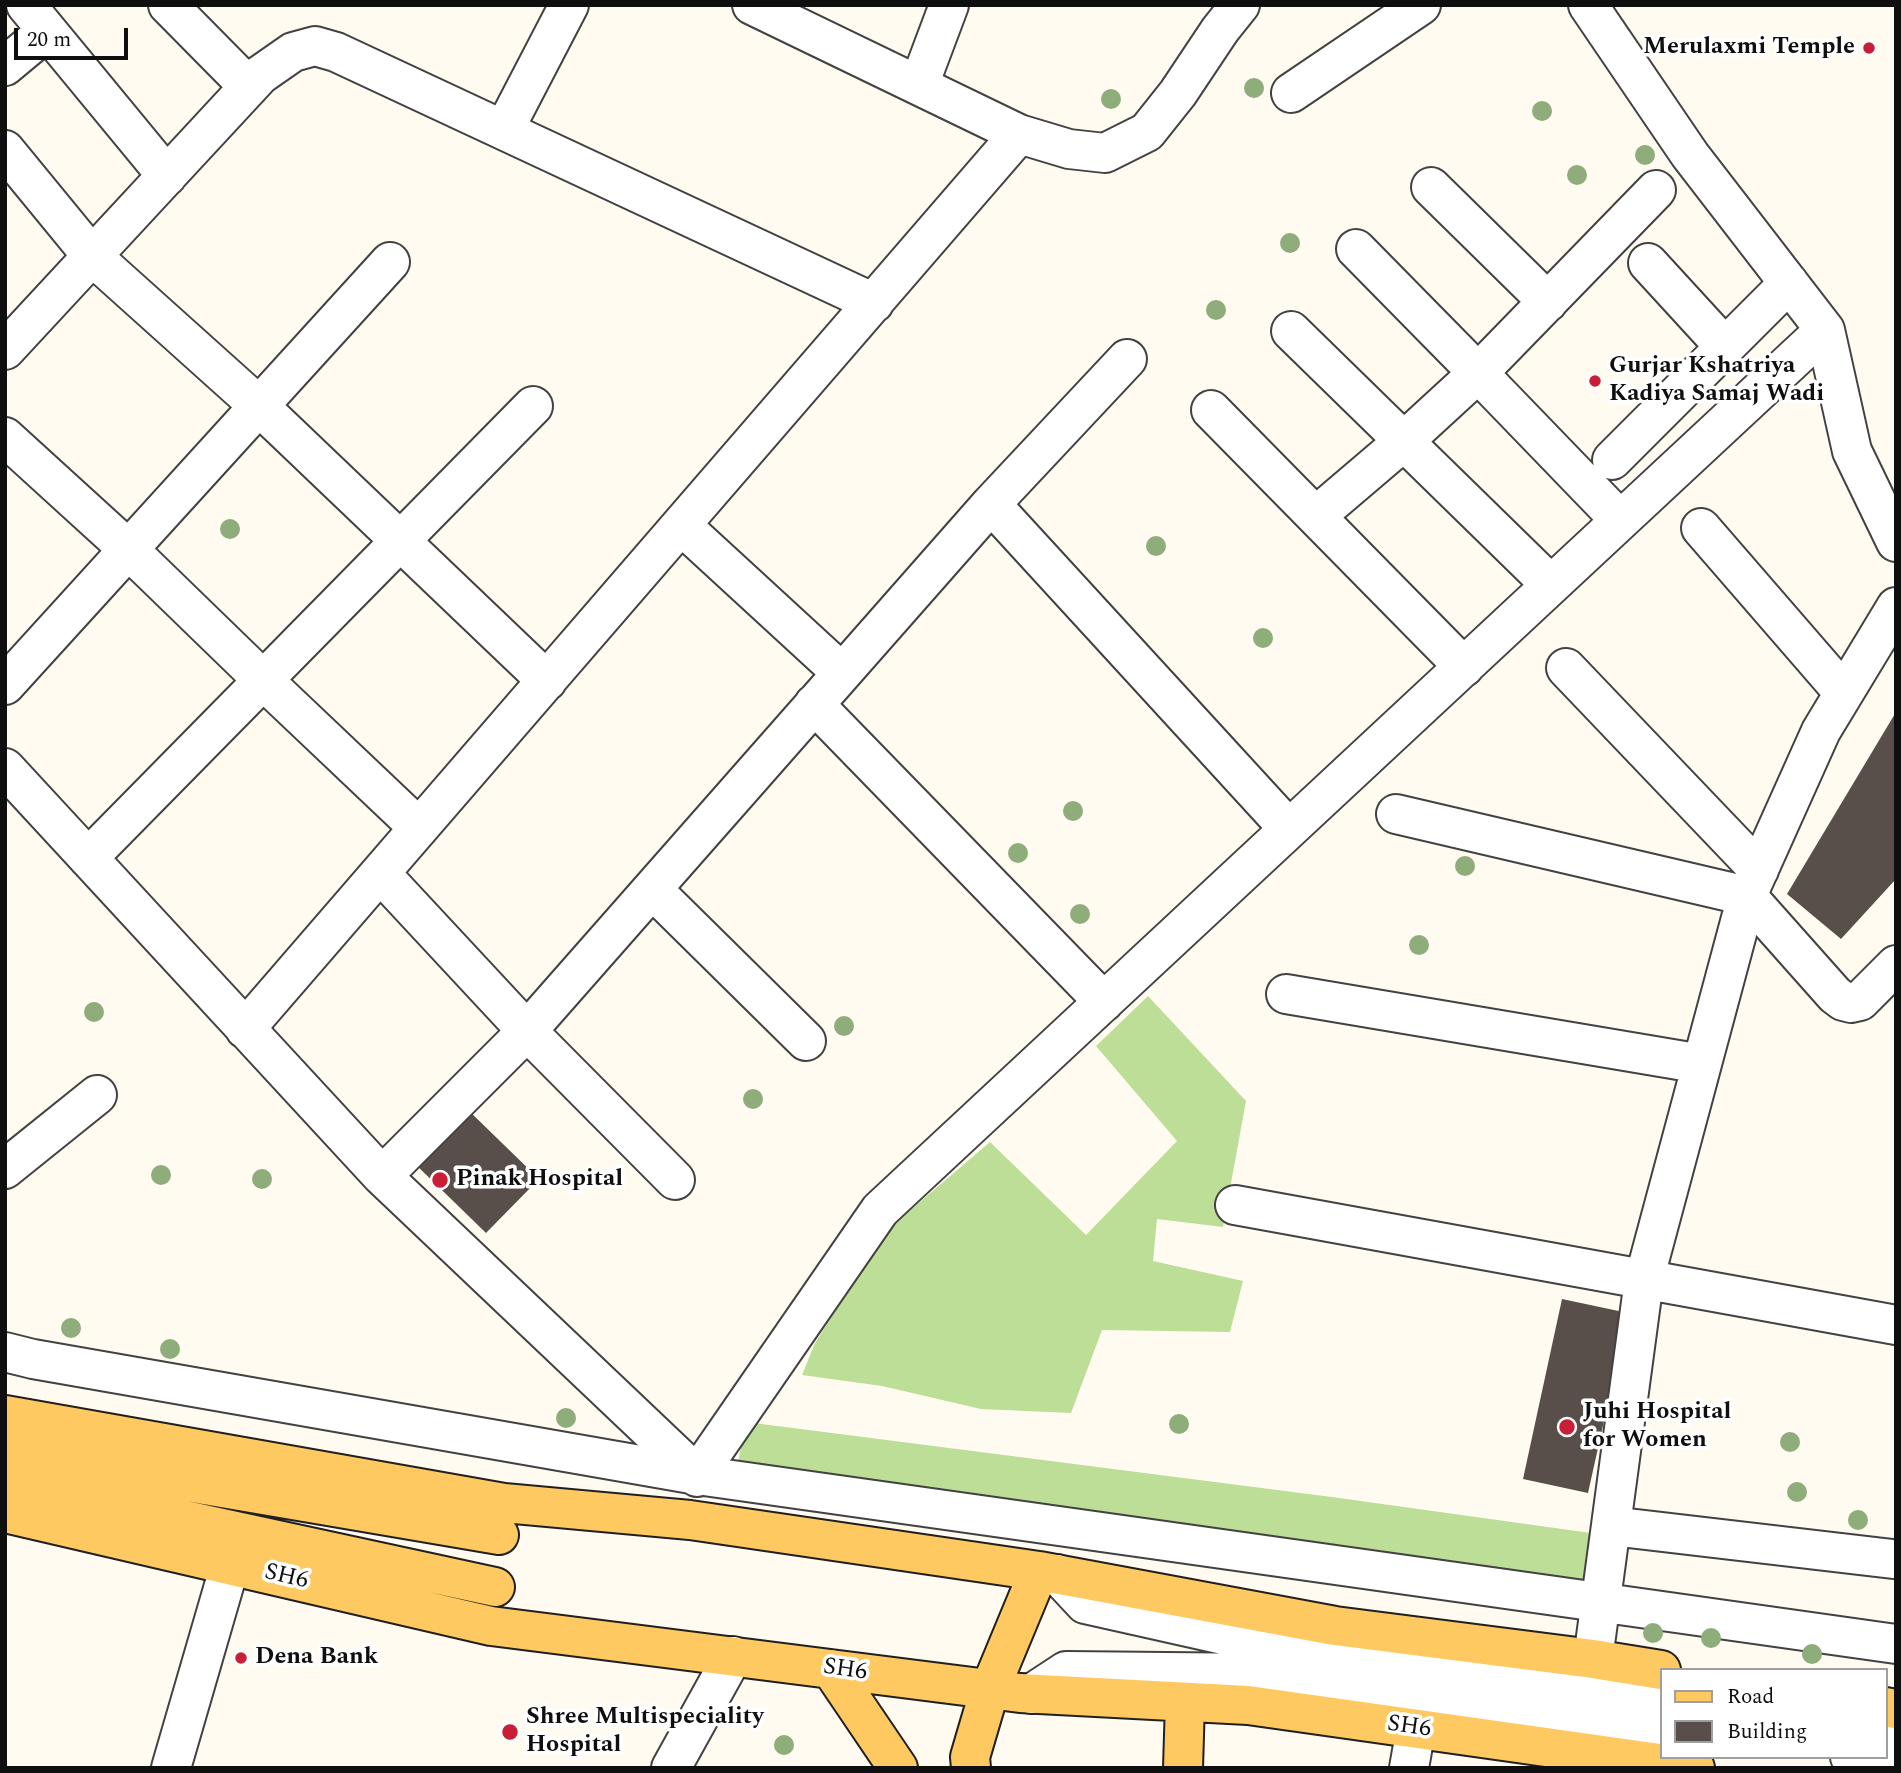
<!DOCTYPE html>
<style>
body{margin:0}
#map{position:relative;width:1901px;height:1773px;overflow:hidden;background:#fffbf1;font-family:Spectral,serif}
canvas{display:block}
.frame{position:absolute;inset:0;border:7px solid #0f0f0f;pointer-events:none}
.legend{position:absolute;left:1660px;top:1668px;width:228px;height:91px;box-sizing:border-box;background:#fff;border:2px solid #9f9f9f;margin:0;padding:9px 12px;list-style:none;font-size:21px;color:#0f0f0f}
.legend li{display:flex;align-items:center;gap:14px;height:35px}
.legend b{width:35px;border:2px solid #9f9f9f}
.scale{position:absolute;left:14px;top:28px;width:114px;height:32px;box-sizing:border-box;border:4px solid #0f0f0f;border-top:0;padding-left:9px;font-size:21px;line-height:24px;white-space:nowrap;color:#0f0f0f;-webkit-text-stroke:5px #fff;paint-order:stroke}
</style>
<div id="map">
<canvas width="1901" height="1773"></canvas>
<div class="frame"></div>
<ul class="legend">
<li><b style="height:9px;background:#ffc961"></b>Road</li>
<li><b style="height:19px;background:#584f4b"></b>Building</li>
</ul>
<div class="scale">20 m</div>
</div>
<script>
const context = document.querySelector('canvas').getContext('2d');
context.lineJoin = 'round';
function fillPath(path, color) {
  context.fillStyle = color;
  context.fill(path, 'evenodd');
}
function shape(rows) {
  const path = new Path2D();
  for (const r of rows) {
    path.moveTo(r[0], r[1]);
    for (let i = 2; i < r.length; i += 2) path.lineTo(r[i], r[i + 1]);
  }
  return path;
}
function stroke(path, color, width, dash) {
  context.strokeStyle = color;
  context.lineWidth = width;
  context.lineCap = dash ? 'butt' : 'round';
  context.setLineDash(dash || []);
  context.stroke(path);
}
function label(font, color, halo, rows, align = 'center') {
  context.font = font + ' Spectral,serif';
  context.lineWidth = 7;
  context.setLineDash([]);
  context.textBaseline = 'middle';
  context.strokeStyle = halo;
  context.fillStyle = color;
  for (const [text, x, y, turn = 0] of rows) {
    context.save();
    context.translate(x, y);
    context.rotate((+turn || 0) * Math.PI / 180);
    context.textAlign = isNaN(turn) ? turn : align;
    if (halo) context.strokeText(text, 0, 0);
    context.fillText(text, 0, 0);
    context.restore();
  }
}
const forest = shape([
 [1148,996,1246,1101,1223,1227,1157,1219,1153,1261,1243,1281,1230,1332,1102,1330,1071,1413,981,1409,882,1386,802,1375,815,1343,887,1230,990,1142,1086,1235,1177,1141,1096,1046],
 [746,1422,1332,1497,1598,1534,1590,1591,737,1467]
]);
const building = shape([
 [1896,712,1896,879,1841,939,1787,894],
 [465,1107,539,1179,486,1233,412,1161],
 [1562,1299,1628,1313,1588,1493,1523,1479]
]);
const minor = shape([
 [26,5,167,176],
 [168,5,249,87],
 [752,5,1019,134,1069,149,1105,153,1147,132,1178,93,1220,30,1240,5],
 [1588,5,1690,155,1825,330,1852,451,1896,542],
 [5,66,47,31],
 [919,85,949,5],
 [1291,93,1421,5],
 [504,130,569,5],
 [5,150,92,256,259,406,547,681],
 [1431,187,1548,302],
 [1648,263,1725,347],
 [1291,331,1551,585],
 [5,350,260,75,293,52,315,46,336,52,874,303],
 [1211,410,1464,667],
 [5,437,129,550,263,680,419,828],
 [1612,460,1789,283],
 [991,504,1289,829],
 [1316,516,1404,441,1478,373,1356,249],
 [1620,520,1478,373,1656,190],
 [681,525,842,673],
 [1701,528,1844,693],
 [1566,668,1759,870],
 [5,685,390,262],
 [814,704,1104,1002],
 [5,768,382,1176,697,1475,697,1477],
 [1396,814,1747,896,1835,995,1843,1001,1851,1003,1860,1001,1896,965],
 [88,858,533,406],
 [380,873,527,1031,675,1180],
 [652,889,806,1041],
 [1286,994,1702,1064],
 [245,1029,1019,134],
 [5,1169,97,1095],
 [382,1176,527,1031,991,504,1127,359],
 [1235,1205,1896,1325],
 [5,1352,33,1359,697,1475,1896,1644],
 [697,1475,880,1210,1825,330],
 [1611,1526,1893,1559],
 [1057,1574,1085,1604,1268,1645,1661,1697],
 [1593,1659,1644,1280,1747,896,1821,731,1896,607],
 [1031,1694,1066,1671,1266,1673,1661,1726],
 [1885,1734,1896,1736],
 [1850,1757,1896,1765],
 [171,1768,230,1565],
 [671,1768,733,1656],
 [1409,1768,1416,1728]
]);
const major = shape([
 [5,1415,504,1503,690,1520,1039,1571,1335,1626,1593,1659,1661,1670],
 [5,1447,205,1485,499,1535],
 [5,1481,495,1587],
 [5,1513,491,1626,1020,1693,1248,1705,1695,1768],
 [831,1669,898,1768],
 [1885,1707,1896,1709],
 [971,1768,970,1757,990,1689,1039,1571],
 [1183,1768,1185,1702]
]);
const trees = [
 [1254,88],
 [1111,99],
 [1542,111],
 [1645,155],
 [1577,175],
 [1290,243],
 [1216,310],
 [230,529],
 [1156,546],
 [1263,638],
 [1073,811],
 [1018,853],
 [1465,866],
 [1080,914],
 [1419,945],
 [94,1012],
 [844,1026],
 [753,1099],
 [161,1175],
 [262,1179],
 [71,1328],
 [170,1349],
 [566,1418],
 [1179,1424],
 [1790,1442],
 [1797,1492],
 [1858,1520],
 [1653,1633],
 [1711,1638],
 [1812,1654],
 [784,1745]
];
const markers = [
 [1869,48,7,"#c81e36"],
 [1595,381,7,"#c81e36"],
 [440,1180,9,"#c81e36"],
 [1567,1427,9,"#c81e36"],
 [241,1658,7,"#c81e36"],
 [510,1732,9,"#c81e36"]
];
const poiNames = [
 ["Merulaxmi Temple",1855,48,"right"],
 ["Gurjar Kshatriya",1609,367],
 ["Kadiya Samaj Wadi",1609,395],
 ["Pinak Hospital",456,1180],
 ["Juhi Hospital",1583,1413],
 ["for Women",1583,1441],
 ["Dena Bank",255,1658],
 ["Shree Multispeciality",526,1718],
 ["Hospital",526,1746]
];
const streetNames = [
 ["SH6",286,1578,13],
 ["SH6",845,1671,8],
 ["SH6",1409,1728,8]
];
fillPath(forest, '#bdde96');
fillPath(building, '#584f4b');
stroke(minor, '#424242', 42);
stroke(major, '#202020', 42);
stroke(minor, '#fff', 38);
stroke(major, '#ffc961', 38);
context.fillStyle = '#8fac7b';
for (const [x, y] of trees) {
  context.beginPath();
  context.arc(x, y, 10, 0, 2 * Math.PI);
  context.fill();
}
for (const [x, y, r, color] of markers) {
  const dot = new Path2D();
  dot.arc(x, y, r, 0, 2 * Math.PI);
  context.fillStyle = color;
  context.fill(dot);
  stroke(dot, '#fff', 2.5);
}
label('bold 24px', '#0f0f0f', '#fff', poiNames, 'left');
label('24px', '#0f0f0f', '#fff', streetNames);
</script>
